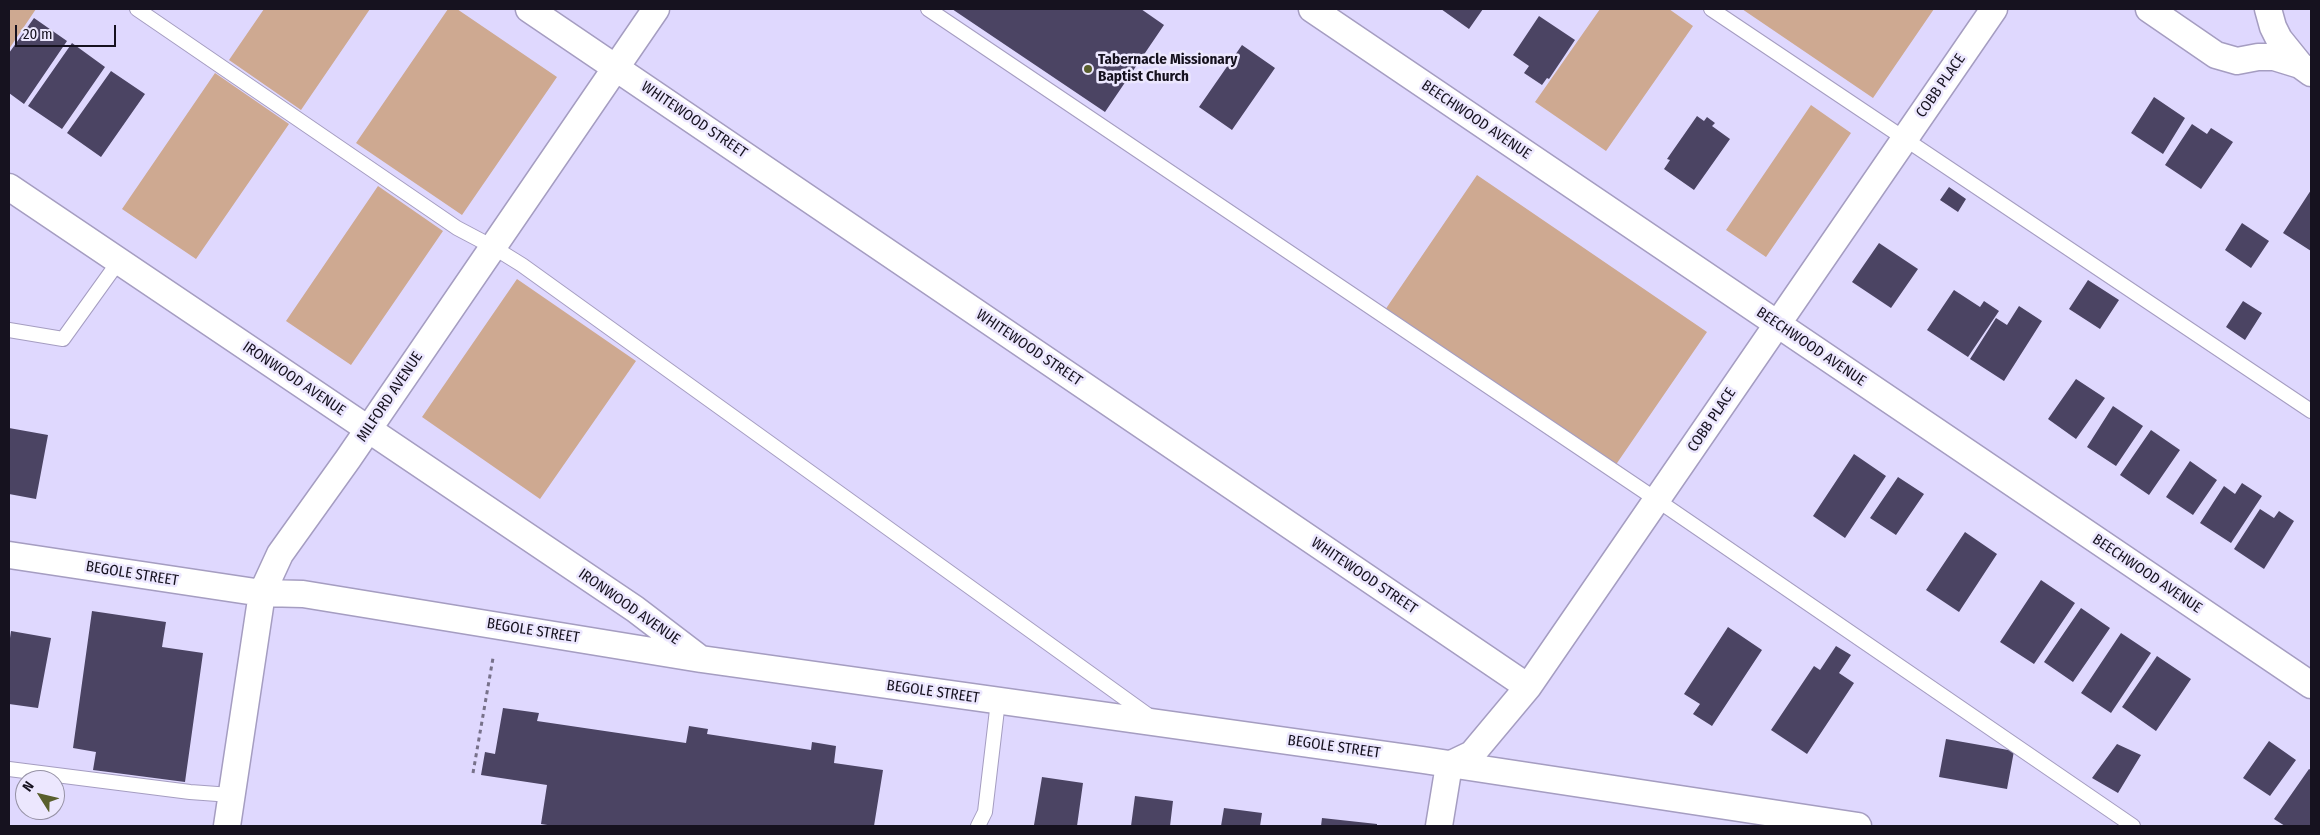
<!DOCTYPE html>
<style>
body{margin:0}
#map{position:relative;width:2320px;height:835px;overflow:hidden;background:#dfd8fe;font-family:"Fira Sans Condensed",sans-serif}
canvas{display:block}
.frame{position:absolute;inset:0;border:10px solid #16121f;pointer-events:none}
.north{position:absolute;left:15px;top:770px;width:50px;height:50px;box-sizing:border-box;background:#ece7fe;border:1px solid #9692a5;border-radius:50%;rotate:306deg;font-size:14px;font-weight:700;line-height:20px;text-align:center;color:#16121f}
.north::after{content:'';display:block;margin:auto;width:18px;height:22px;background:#595f2d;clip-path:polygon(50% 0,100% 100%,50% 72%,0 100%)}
.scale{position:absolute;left:15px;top:25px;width:101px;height:22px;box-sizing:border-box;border:2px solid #16121f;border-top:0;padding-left:6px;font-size:15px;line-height:18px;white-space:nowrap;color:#16121f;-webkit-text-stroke:4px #ece7fe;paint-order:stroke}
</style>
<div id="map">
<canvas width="2320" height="835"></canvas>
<div class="frame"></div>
<div class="north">N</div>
<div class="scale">20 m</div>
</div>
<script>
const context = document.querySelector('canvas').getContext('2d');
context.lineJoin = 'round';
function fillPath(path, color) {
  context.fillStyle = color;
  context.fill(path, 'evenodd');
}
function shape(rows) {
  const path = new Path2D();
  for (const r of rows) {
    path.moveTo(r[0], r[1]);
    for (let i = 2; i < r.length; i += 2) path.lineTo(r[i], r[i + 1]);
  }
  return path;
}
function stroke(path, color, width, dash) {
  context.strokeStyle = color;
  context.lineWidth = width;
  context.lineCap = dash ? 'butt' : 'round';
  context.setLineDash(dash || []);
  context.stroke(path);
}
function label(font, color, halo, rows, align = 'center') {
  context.font = font + ' "Fira Sans Condensed",sans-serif';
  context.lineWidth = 5;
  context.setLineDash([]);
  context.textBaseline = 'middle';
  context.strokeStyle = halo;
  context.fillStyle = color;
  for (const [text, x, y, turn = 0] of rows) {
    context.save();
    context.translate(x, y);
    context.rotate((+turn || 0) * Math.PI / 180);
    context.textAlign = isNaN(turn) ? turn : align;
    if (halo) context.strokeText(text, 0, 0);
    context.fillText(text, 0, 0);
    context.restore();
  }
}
const green = shape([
 [9,9,36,9,9,49],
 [264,9,370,9,301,110,229,60],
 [448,9,457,9,557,77,462,215,356,143],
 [1600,9,1669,9,1693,26,1606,151,1535,102],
 [1742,9,1934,9,1873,98],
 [215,73,289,124,196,259,122,209],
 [1811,105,1851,133,1766,257,1726,230],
 [1477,175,1707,332,1615,466,1385,310],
 [378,186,443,231,351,365,286,321],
 [517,279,636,361,540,499,422,417]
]);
const building = shape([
 [952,9,1141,9,1164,25,1105,112],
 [1441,9,1483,9,1469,29],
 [1539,16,1575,40,1549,79,1547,78,1542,85,1524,73,1529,66,1513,55],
 [34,18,67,41,24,104,9,93,9,53],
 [72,43,105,67,62,129,28,106],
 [1242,45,1275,68,1232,130,1199,107],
 [111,71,145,94,101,157,67,133],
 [2154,97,2185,118,2163,154,2131,133],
 [1697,116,1704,121,1707,117,1715,123,1712,126,1730,139,1694,190,1664,169,1670,160,1667,159],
 [2192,124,2207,134,2211,128,2233,142,2201,189,2165,165],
 [1949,187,1966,199,1958,212,1940,200],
 [2311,190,2311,251,2283,233],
 [2242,223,2269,241,2251,268,2225,250],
 [1879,243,1918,269,1891,308,1852,282],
 [2088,280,2119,300,2100,329,2069,309],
 [1954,290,1980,307,1984,301,1999,311,1968,357,1927,330],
 [2243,301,2262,313,2245,340,2226,327],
 [2019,306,2042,321,2004,381,1970,359,1996,318,2007,325],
 [2076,379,2105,398,2076,439,2048,419],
 [2113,406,2143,426,2116,466,2087,447],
 [9,428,48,435,36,499,9,494],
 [2151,430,2180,450,2149,495,2120,475],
 [1854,454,1886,476,1845,538,1813,516],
 [2190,461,2217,480,2193,515,2166,497],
 [1898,477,1924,494,1896,535,1870,518],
 [2242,483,2262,496,2231,543,2200,523,2224,486,2235,494],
 [2260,509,2274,518,2279,511,2294,521,2264,569,2234,549],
 [1965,532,1997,554,1959,612,1926,590],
 [2041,580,2075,603,2034,664,2000,642],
 [2081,608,2110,628,2073,682,2044,662],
 [92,611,166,622,162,647,203,653,185,782,93,770,96,752,73,748],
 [1728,627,1762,650,1712,726,1693,714,1700,704,1684,694],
 [11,631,51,638,38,708,9,704,9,645],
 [2121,633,2151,653,2111,713,2081,693],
 [1836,646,1851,655,1839,673,1854,683,1807,754,1771,730,1814,666,1820,670],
 [2157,656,2191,679,2156,731,2122,707],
 [503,708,539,713,537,721,686,743,689,726,708,729,707,734,811,750,812,742,836,746,834,763,883,770,874,826,554,826,541,824,547,785,481,775,485,752,495,754],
 [1946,739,2014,751,2007,789,1939,777],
 [2269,741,2296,760,2270,796,2243,778],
 [2117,744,2141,755,2118,793,2092,778],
 [2309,769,2311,770,2311,826,2285,826,2274,819],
 [1042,777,1083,783,1077,826,1034,825],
 [1135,796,1173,801,1170,826,1131,826],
 [1224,808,1262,813,1260,826,1221,826],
 [1322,818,1377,824,1377,826,1321,826]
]);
const path = shape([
 [473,773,493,658]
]);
const lane = shape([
 [137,9,457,228,493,247,522,265,1152,718],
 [928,9,1657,500,2133,826],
 [1711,9,2311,411],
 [9,330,63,339,119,261],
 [9,769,190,792,231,795],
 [978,826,985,812,998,701]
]);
const street = shape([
 [529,9,1528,687],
 [1312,9,2311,685],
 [2149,9,2216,55,2237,61,2258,57,2274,57,2300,65,2311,73],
 [2268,9,2273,27,2279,39,2300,65],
 [9,187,635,609,698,657],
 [9,555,262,593,303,594,701,659,1423,760,1858,826],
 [227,826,262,593,280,554,348,459,656,9],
 [1439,826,1449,765,1472,754,1528,687,1994,9]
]);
const markers = [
 [1088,69,5,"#595f2d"]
];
const poiNames = [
 ["Tabernacle Missionary",1098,60],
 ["Baptist Church",1098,77]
];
const streetNames = [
 ["COBB PLACE",1941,86,-55],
 ["WHITEWOOD STREET",694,120,34],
 ["BEECHWOOD AVENUE",1476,120,34],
 ["BEECHWOOD AVENUE",1811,347,34],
 ["WHITEWOOD STREET",1029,348,34],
 ["IRONWOOD AVENUE",294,379,34],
 ["MILFORD AVENUE",390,397,-56],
 ["COBB PLACE",1712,420,-56],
 ["BEGOLE STREET",132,574,9],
 ["BEECHWOOD AVENUE",2147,574,34],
 ["WHITEWOOD STREET",1364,576,34],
 ["IRONWOOD AVENUE",629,607,35],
 ["BEGOLE STREET",533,631,9],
 ["BEGOLE STREET",933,692,8],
 ["BEGOLE STREET",1334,747,8]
];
fillPath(green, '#cea991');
fillPath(building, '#4b4463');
stroke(lane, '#a59dc1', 16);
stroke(street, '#a59dc1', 29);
stroke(path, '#77718a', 3, [4, 4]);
stroke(lane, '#fff', 14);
stroke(street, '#fff', 26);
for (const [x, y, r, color] of markers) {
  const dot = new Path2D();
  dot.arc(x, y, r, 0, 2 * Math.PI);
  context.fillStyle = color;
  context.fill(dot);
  stroke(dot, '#ece7fe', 2);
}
label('bold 15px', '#16121f', '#ece7fe', poiNames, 'left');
label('15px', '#16121f', '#ece7fe', streetNames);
</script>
